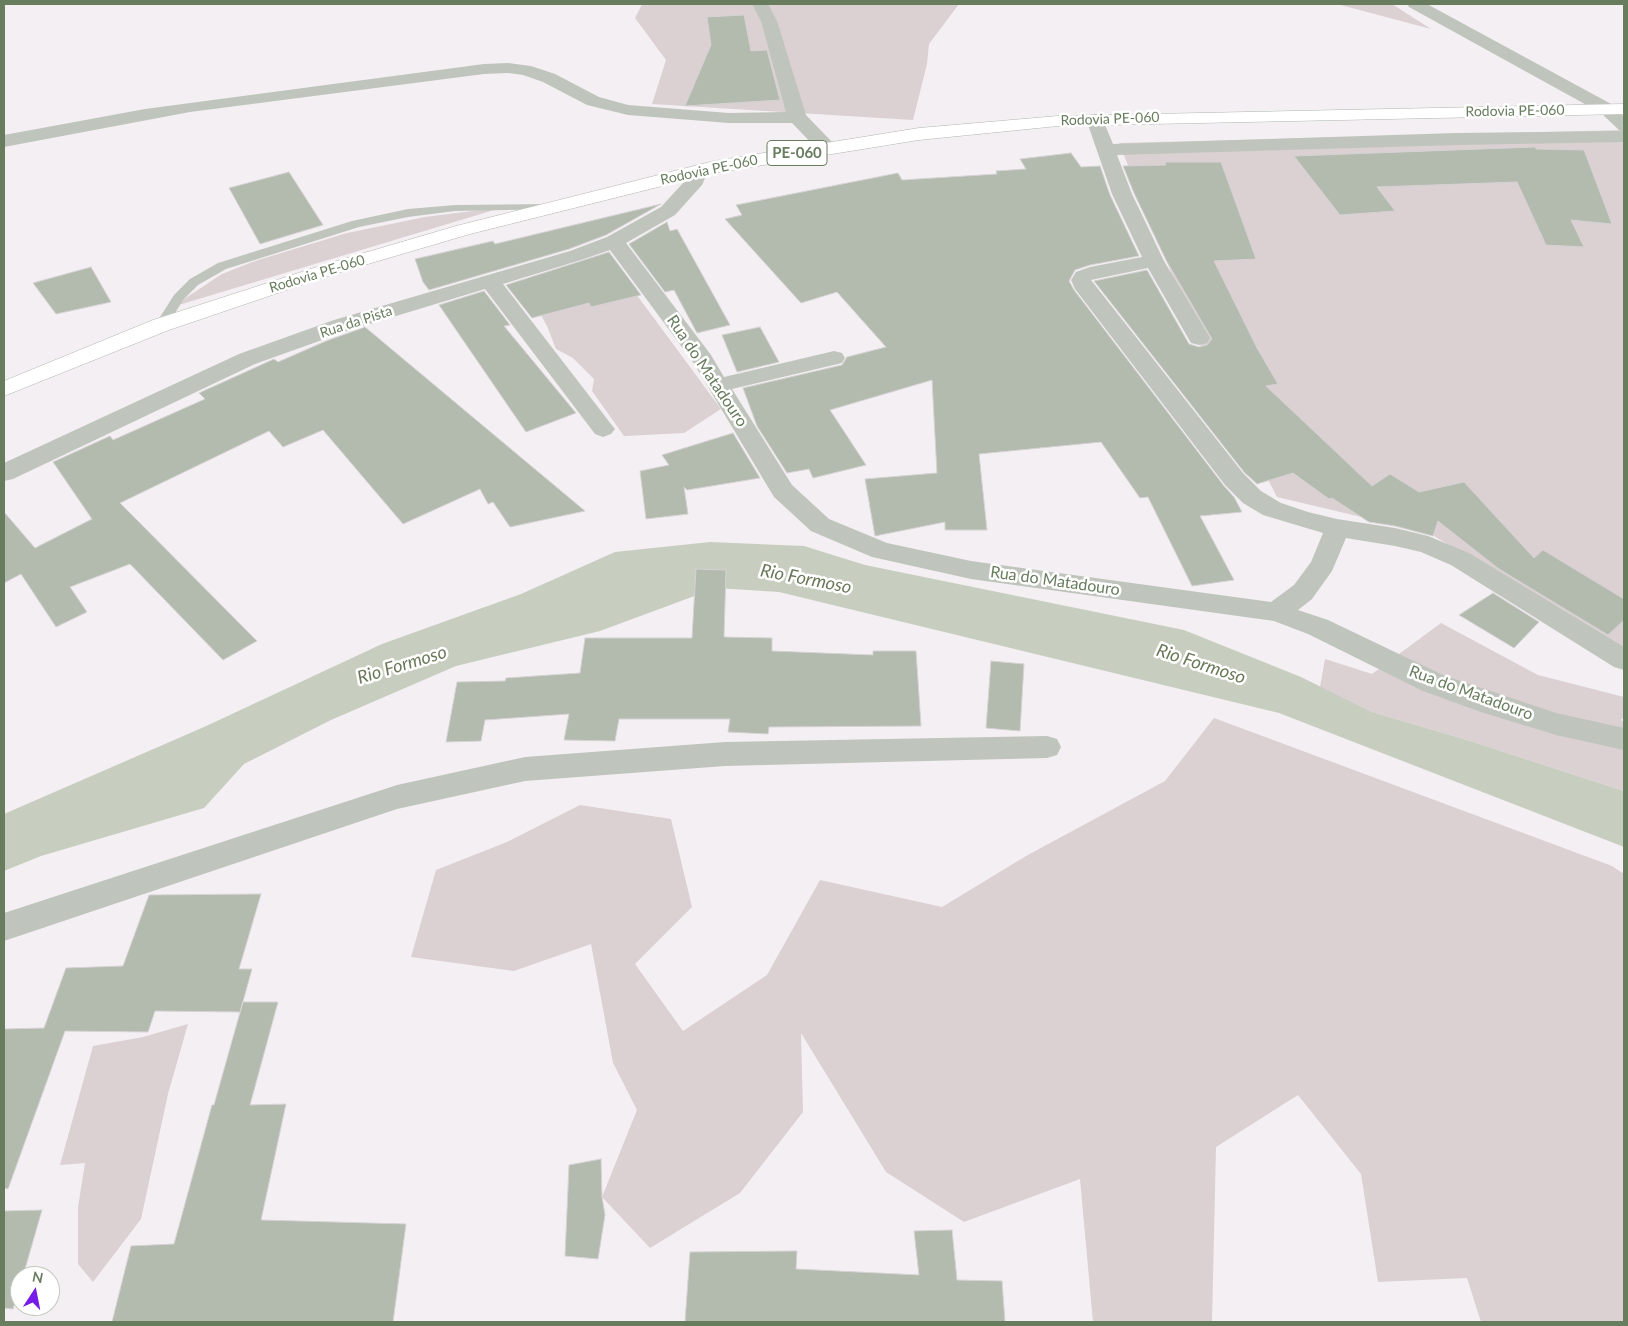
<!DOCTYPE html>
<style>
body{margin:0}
#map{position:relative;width:1628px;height:1326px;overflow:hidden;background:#f4eff3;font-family:Lato,sans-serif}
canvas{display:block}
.frame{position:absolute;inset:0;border:5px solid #687c5e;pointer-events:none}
.north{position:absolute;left:10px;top:1266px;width:50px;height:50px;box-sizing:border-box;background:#fff;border:1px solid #c3cbbf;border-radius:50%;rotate:11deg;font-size:14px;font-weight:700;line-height:20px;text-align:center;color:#687c5e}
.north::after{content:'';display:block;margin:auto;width:18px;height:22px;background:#761be8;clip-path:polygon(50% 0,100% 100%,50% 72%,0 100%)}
</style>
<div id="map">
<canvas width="1628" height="1326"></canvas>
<div class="frame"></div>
<div class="north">N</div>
</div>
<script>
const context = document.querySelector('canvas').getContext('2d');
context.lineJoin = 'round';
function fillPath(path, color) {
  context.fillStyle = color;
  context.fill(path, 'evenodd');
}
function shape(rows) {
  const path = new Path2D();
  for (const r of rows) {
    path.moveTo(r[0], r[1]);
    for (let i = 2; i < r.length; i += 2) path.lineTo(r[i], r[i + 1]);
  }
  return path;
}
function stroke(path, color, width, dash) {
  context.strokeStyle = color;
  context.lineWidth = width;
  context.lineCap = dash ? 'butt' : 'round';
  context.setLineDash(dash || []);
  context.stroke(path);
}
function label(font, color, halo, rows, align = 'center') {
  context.font = font + ' Lato,sans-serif';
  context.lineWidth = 5;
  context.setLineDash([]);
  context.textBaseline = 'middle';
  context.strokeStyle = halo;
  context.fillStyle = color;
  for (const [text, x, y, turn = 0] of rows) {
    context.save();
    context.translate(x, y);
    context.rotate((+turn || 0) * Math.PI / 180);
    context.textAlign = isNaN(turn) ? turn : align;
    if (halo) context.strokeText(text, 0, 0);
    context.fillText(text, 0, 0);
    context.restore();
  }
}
const green = shape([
 [642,4,959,4,929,44,927,64,913,120,652,104,666,60,635,18],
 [1337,4,1392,4,1431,29],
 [1624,130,1624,651,1429,533,1277,497,1206,359,1119,143],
 [504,207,172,307,222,274,255,261,347,233,425,217],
 [608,256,721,409,684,433,624,436,592,391,594,379,573,358,556,349,547,326,530,295],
 [1441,623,1538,675,1624,697,1624,717,1621,720,1624,722,1624,791,1467,740,1372,712,1320,687,1325,659,1372,674],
 [1214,718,1612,866,1624,874,1624,1322,1481,1322,1467,1278,1378,1282,1361,1174,1298,1095,1216,1147,1212,1322,1093,1322,1080,1179,964,1222,886,1172,801,1033,803,1112,740,1193,650,1248,602,1197,637,1110,613,1063,591,944,514,971,411,957,436,870,507,842,580,805,671,819,692,907,635,964,683,1031,767,975,820,880,942,907,1026,856,1165,781],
 [188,1024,168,1094,141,1219,93,1282,78,1264,78,1207,85,1163,60,1165,93,1046,143,1037]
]);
const water = shape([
 [710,542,804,546,865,565,1184,630,1301,677,1372,712,1467,740,1624,791,1624,847,1279,713,779,592,716,588,600,631,456,666,331,720,244,764,204,808,41,856,4,871,4,814,204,727,382,644,521,594,615,552]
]);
const building = shape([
 [744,15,751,51,767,50,780,100,685,106,711,45,707,17,744,15],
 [1535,147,1536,149,1584,150,1612,224,1571,220,1584,247,1546,245,1517,182,1377,187,1395,211,1340,215,1294,156,1535,147],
 [1071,153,1081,167,1100,166,1110,195,1139,256,1090,265,1075,270,1069,281,1074,290,1224,486,1234,497,1242,512,1200,516,1234,580,1192,586,1148,497,1140,498,1101,442,979,454,987,530,945,530,945,522,875,536,865,479,937,473,932,380,830,410,866,465,813,478,809,469,787,473,757,426,743,388,842,365,847,357,886,347,837,292,801,303,725,219,742,215,736,205,898,173,902,180,997,174,996,171,1026,169,1020,159,1071,153],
 [1165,162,1221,162,1256,259,1214,261,1257,348,1278,384,1266,386,1372,486,1390,474,1419,492,1464,482,1534,558,1543,550,1624,599,1624,620,1608,635,1499,569,1438,521,1433,536,1395,526,1369,522,1332,498,1329,499,1293,473,1257,484,1244,472,1094,281,1147,270,1189,344,1199,347,1207,345,1212,339,1166,260,1134,193,1123,166,1166,165,1165,162],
 [289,172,323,225,260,244,229,188,289,172],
 [661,204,606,235,569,249,429,290,423,282,415,259,493,241,495,244,661,204],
 [667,222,670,231,677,229,730,325,697,333,674,290,665,292,629,244,667,222],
 [609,252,641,295,591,307,589,303,532,318,506,285,609,252],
 [91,267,111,302,56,314,33,283,91,267],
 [484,291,510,325,504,326,576,413,526,432,439,305,484,291],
 [365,327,585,511,510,527,493,502,488,504,480,489,403,524,323,430,283,447,269,431,120,503,257,641,223,660,130,564,70,587,87,612,56,627,21,574,4,583,4,512,35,548,92,519,53,462,110,436,113,440,205,399,199,393,274,359,278,362,326,341,365,327],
 [760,327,779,362,737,372,722,335,760,327],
 [733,433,760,478,687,490,684,487,688,514,646,519,640,471,669,465,662,455,733,433],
 [696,569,726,570,724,637,772,638,772,651,873,655,873,651,916,651,921,726,769,727,768,734,728,732,730,719,619,719,615,741,564,740,569,714,485,720,481,741,446,742,457,682,505,681,506,678,580,673,585,638,692,638,696,569],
 [1493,593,1539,622,1514,648,1459,615,1493,593],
 [991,661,1024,664,1020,731,986,728,991,661],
 [261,894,239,969,252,969,240,1012,155,1011,148,1032,65,1031,8,1189,4,1188,4,1029,44,1028,66,968,123,966,149,895,261,894],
 [243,1002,278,1002,250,1105,286,1104,261,1220,406,1224,393,1322,112,1322,131,1246,174,1244,212,1105,214,1105,243,1002],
 [601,1159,602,1197,605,1215,598,1259,565,1256,569,1165,601,1159],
 [42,1210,23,1276,20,1276,20,1285,13,1309,4,1308,4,1211,42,1210],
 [952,1230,957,1280,1002,1281,1005,1322,685,1322,690,1252,797,1251,796,1269,919,1275,914,1231,952,1230]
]);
const lane = shape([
 [552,204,558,207,556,209,455,211,408,217,359,227,226,269,198,285,183,300,166,328,161,329,155,325,174,295,190,279,218,263,352,221,408,209,455,205,552,204]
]);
const street = shape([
 [752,4,768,4,777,21,806,115,834,144,836,148,834,152,827,154,820,152,792,123,729,123,628,115,587,105,543,82,523,75,508,73,484,74,190,112,4,147,4,135,145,109,484,64,508,63,531,66,555,74,599,97,628,105,729,113,786,112,761,21,752,4],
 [1407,4,1427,4,1613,105,1624,117,1624,142,1456,145,1117,155,1132,194,1164,261,1210,338,1207,343,1199,345,1191,343,1148,268,1091,280,1243,473,1261,491,1281,503,1308,512,1337,519,1395,528,1428,536,1469,553,1624,647,1624,670,1614,667,1451,565,1421,552,1395,546,1346,538,1332,571,1312,599,1298,610,1328,620,1443,675,1556,713,1624,728,1624,750,1556,735,1481,712,1423,691,1308,634,1274,621,971,579,872,557,811,531,774,497,693,362,610,250,584,259,503,284,611,424,615,429,611,434,603,437,595,434,485,289,350,330,255,364,13,479,4,481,4,463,239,354,334,320,570,251,607,237,661,207,683,183,692,166,699,164,706,166,709,170,702,185,675,215,626,243,711,355,724,377,834,351,842,353,845,358,842,363,732,389,792,485,829,519,887,543,971,561,1271,602,1294,585,1311,562,1323,533,1263,515,1243,503,1225,485,1075,289,1071,280,1076,272,1090,267,1142,257,1112,194,1086,119,1089,115,1095,114,1101,115,1113,144,1456,133,1620,131,1601,113,1409,7,1407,4],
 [1047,736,1057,739,1061,747,1057,755,1047,758,725,766,525,781,397,809,4,941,4,913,397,785,525,757,725,742,1047,736]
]);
const primary = shape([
 [1624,104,1624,114,1058,126,919,140,714,173,470,234,334,274,169,330,4,396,4,381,153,320,320,266,456,226,714,161,919,128,1058,116,1624,104]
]);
const farStreetnames = [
 ["Rodovia PE-060",1515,111,-1],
 ["Rodovia PE-060",1110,119,-2],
 ["Rodovia PE-060",709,170,-12],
 ["Rodovia PE-060",317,274,-17],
 ["Rua da Pista",356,322,-18]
];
const shields = [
 [797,153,60]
];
const shieldNames = [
 ["PE-060",797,153]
];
const streetNames = [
 ["Rua do Matadouro",707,371,56],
 ["Rua do Matadouro",1055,581,8],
 ["Rua do Matadouro",1471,693,20]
];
const waterNames = [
 ["Rio Formoso",806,579,11],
 ["Rio Formoso",1201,664,18],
 ["Rio Formoso",402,665,-17]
];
fillPath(green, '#dbd0d2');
fillPath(water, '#c7cebf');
fillPath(building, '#b3baae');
stroke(building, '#d5d2d4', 1);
stroke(primary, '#afb6ab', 1);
fillPath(lane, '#bfc5bc');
fillPath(street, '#bfc5bc');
fillPath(primary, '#fff');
label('14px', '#687c5e', '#fff', farStreetnames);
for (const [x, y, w] of shields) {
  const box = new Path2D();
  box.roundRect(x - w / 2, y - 12.5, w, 25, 4);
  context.fillStyle = '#fff';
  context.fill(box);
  stroke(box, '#687c5e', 1);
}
label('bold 15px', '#687c5e', null, shieldNames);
label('16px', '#687c5e', '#fff', streetNames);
label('italic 18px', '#697858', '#fff', waterNames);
</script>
